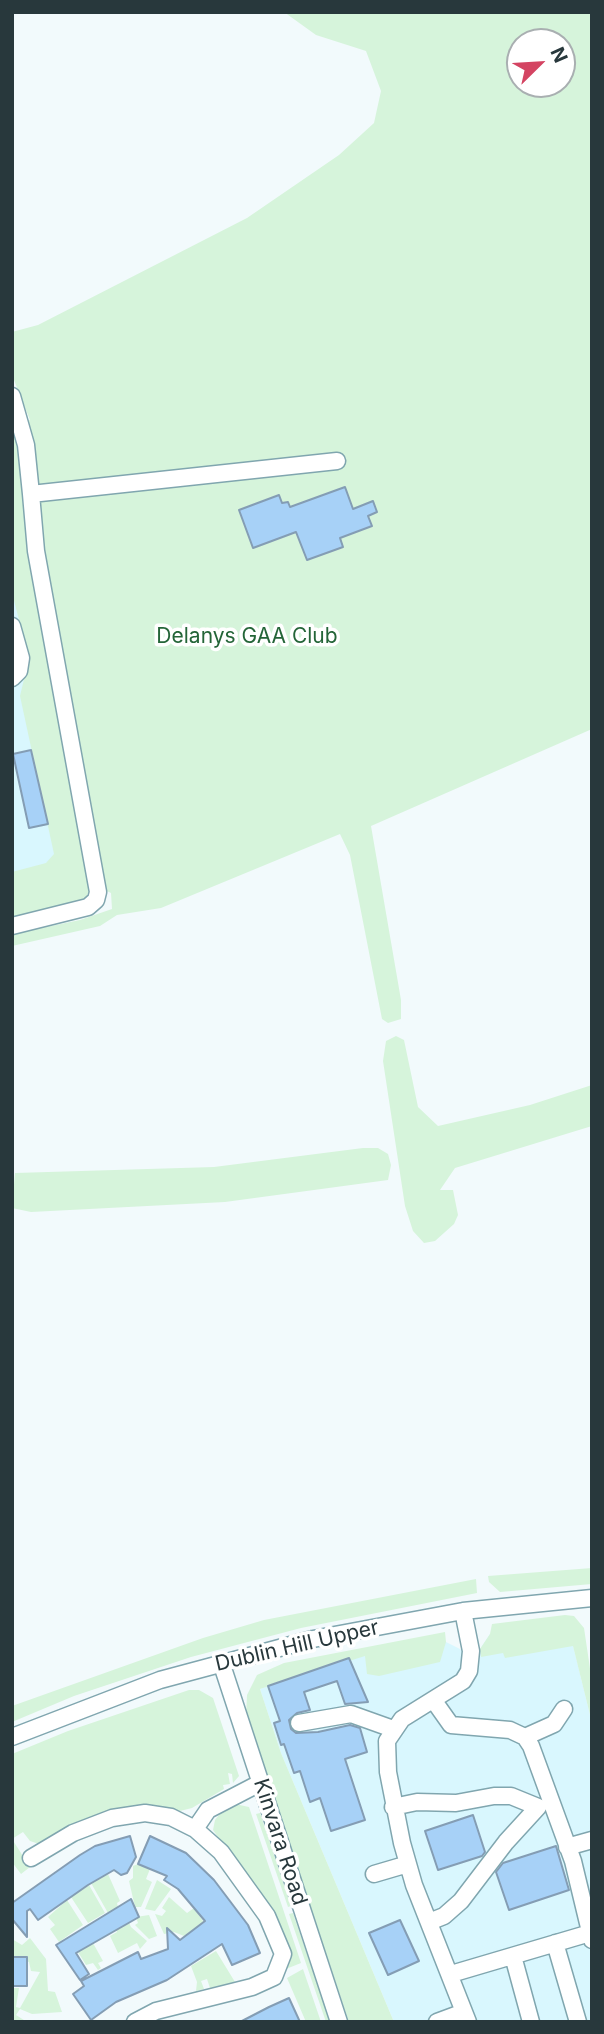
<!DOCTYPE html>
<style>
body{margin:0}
#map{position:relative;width:604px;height:2034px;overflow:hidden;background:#f2fafc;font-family:Inter,sans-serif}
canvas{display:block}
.frame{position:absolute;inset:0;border:14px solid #28383c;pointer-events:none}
.north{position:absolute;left:506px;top:28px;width:70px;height:70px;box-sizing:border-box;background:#fff;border:2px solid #a9afb1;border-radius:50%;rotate:66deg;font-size:19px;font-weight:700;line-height:28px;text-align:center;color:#28383c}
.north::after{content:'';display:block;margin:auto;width:24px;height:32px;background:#d44462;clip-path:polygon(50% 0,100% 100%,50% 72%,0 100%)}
</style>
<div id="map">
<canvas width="604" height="2034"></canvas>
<div class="frame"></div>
<div class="north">N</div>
</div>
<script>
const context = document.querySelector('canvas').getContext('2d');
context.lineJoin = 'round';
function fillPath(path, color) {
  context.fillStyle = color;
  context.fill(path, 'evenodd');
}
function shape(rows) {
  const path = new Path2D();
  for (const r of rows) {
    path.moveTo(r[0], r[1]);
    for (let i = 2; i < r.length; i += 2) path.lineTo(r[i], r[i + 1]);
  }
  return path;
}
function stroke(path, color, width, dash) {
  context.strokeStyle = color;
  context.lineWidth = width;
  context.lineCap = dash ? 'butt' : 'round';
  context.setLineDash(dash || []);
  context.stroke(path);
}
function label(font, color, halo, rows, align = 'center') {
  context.font = font + ' Inter,sans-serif';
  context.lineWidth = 7;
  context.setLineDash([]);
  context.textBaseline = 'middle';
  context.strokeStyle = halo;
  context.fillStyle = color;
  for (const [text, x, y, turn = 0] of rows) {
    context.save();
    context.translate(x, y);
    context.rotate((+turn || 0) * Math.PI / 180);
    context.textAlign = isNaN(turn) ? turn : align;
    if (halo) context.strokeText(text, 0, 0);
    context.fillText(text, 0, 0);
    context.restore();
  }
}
const built = shape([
 [12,463,83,874,12,909],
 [569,1629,592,1723,592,2022,394,2022,281,1753,260,1689,349,1658,446,1642,464,1651,471,1651,480,1649,490,1634]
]);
const green = shape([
 [284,12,592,12,592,729,371,826,401,1000,401,1019,388,1023,382,1019,350,855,340,834,161,908,117,915,100,926,12,946,12,934,80,920,112,909,111,893,92,884,86,898,77,903,12,918,12,872,46,863,54,854,20,696,29,658,12,593,12,424,30,420,12,375,12,332,38,325,247,218,339,155,374,123,381,91,366,51,316,35],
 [520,42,562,42,562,84,520,84],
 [396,1036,404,1040,418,1107,438,1126,530,1105,592,1085,592,1126,455,1168,440,1190,453,1190,458,1215,454,1224,435,1241,424,1243,413,1231,405,1206,383,1061,386,1041],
 [363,1148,378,1148,388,1154,391,1165,388,1180,225,1202,31,1212,12,1208,15,1173,214,1167],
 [592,1568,592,1584,500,1592,489,1582,488,1576],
 [476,1579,477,1593,301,1628,191,1657,74,1696,12,1722,12,1706,203,1638,264,1620],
 [565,1615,574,1616,584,1628,592,1682,592,1723,573,1646,505,1658,503,1653,481,1657,480,1649,490,1634,492,1624],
 [445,1632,446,1642,440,1662,379,1676,367,1674,365,1656,260,1689,281,1753,394,2022,349,2022,246,1717,247,1695,257,1675,284,1663],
 [189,1690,199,1690,213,1698,239,1776,233,1783,232,1774,228,1773,230,1784,223,1785,224,1789,192,1808,180,1811,131,1807,110,1811,86,1819,42,1845,30,1841,23,1832,12,1839,30,1867,21,1874,12,1862,12,1754,68,1731],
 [235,1804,249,1807,301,1963,286,1969,290,1949,279,1922,213,1830,215,1820,222,1811],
 [260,1813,291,1906,288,1907,256,1814],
 [138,1864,150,1869,146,1879,152,1882,141,1907,135,1907,129,1881,133,1878,133,1866],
 [108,1874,120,1901,117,1903,118,1907,108,1913,91,1883],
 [157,1880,171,1889,155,1911,145,1909],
 [89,1885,105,1913,88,1923,71,1897],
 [169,1897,187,1913,194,1908,207,1927,195,1936,191,1931,184,1936,174,1932,164,1934,155,1914,162,1916,166,1911,162,1908],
 [67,1900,83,1925,59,1942,50,1929,55,1925,48,1917],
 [293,1913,330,2022,326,2022,289,1914],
 [125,1914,131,1927,147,1941,140,1949,137,1943,118,1953,110,1936,117,1932,112,1921],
 [149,1915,157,1936,149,1939,135,1925,138,1923,136,1917],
 [30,1938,46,1959,48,1991,55,1992,62,2012,32,2014,20,2009,16,2015,27,2022,12,2022,12,1988,19,1988,16,2007,20,2008,40,1972,31,1971,29,1962,12,1957,12,1939,22,1945],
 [93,1943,103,1961,98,1963,101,1968,98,1970,93,1963,86,1965,78,1952],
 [216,1951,235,1982,210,1988,207,1979,201,1981,204,1989,196,1991,197,1982,191,1966],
 [303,1969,321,2022,306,2022,287,1978]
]);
const building = shape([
 [345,487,353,509,373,501,377,512,368,516,372,526,340,538,343,547,307,560,296,532,253,548,239,510,279,495,282,503,288,502,290,507,345,487],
 [31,750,48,824,29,828,13,754,31,750],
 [349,1658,368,1702,345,1704,337,1681,304,1692,310,1710,297,1713,289,1720,291,1729,296,1733,318,1732,350,1725,360,1728,367,1752,345,1759,365,1820,331,1831,320,1798,310,1802,300,1771,294,1773,284,1744,281,1745,274,1723,280,1721,268,1686,349,1658],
 [473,1815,485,1852,482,1856,438,1870,425,1831,473,1815],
 [130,1836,136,1857,127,1873,121,1875,114,1870,88,1885,38,1920,30,1909,27,1911,27,1937,12,1919,12,1903,80,1855,95,1846,130,1836],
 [150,1836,186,1853,214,1880,248,1925,260,1953,232,1965,222,1944,167,1980,116,2002,91,2020,73,1994,84,1986,81,1981,138,1952,141,1959,168,1949,167,1928,180,1940,205,1921,178,1889,164,1880,167,1876,138,1864,150,1836],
 [556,1846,569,1890,509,1910,496,1872,503,1863,556,1846],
 [131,1899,139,1917,76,1953,89,1974,80,1980,56,1945,131,1899],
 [400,1920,419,1961,388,1975,369,1933,400,1920],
 [12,1957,27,1957,27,1986,12,1986,12,1957],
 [289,1998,300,2022,240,2022,269,2007,289,1998]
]);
const minor = shape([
 [12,396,26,445,31,494],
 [12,626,21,658,19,671,12,678],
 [12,926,88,907,96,900,98,892,36,551,31,494,337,461],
 [463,1611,471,1651,469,1671,463,1681,402,1719,387,1741,388,1772,402,1843,414,1885,468,2022],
 [221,1662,339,2022],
 [434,1701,451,1725,510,1730,525,1737,531,1746,573,1861,592,1940],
 [299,1723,351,1714,393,1729],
 [12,1737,160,1680,313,1639,463,1611,592,1598],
 [525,1737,554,1724,564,1709],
 [393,1807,417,1802,456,1803,494,1796,511,1796,538,1807,506,1842,461,1901,444,1916,429,1922],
 [195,1829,208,1810,260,1783],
 [567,1847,592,1840],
 [31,1858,73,1833,112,1818,145,1813,171,1817,195,1829,221,1852,267,1916,283,1954,274,1977,252,1987,156,2011,135,2022],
 [374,1874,408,1864],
 [555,1943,578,2022],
 [513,1956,531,2022],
 [451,1974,590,1933],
 [437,2022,464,2012]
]);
const parkNames = [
 ["Delanys GAA Club",247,637]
];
const streetNames = [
 ["Dublin Hill Upper",297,1646,-13],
 ["Kinvara Road",280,1842,72]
];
fillPath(built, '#d9f7fe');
fillPath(green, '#d6f4db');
fillPath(building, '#a7d1f7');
stroke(building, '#849db4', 2);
stroke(minor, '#80a6af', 19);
stroke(minor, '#fff', 16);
label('21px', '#246538', '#fff', parkNames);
label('21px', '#28383c', '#fff', streetNames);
</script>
